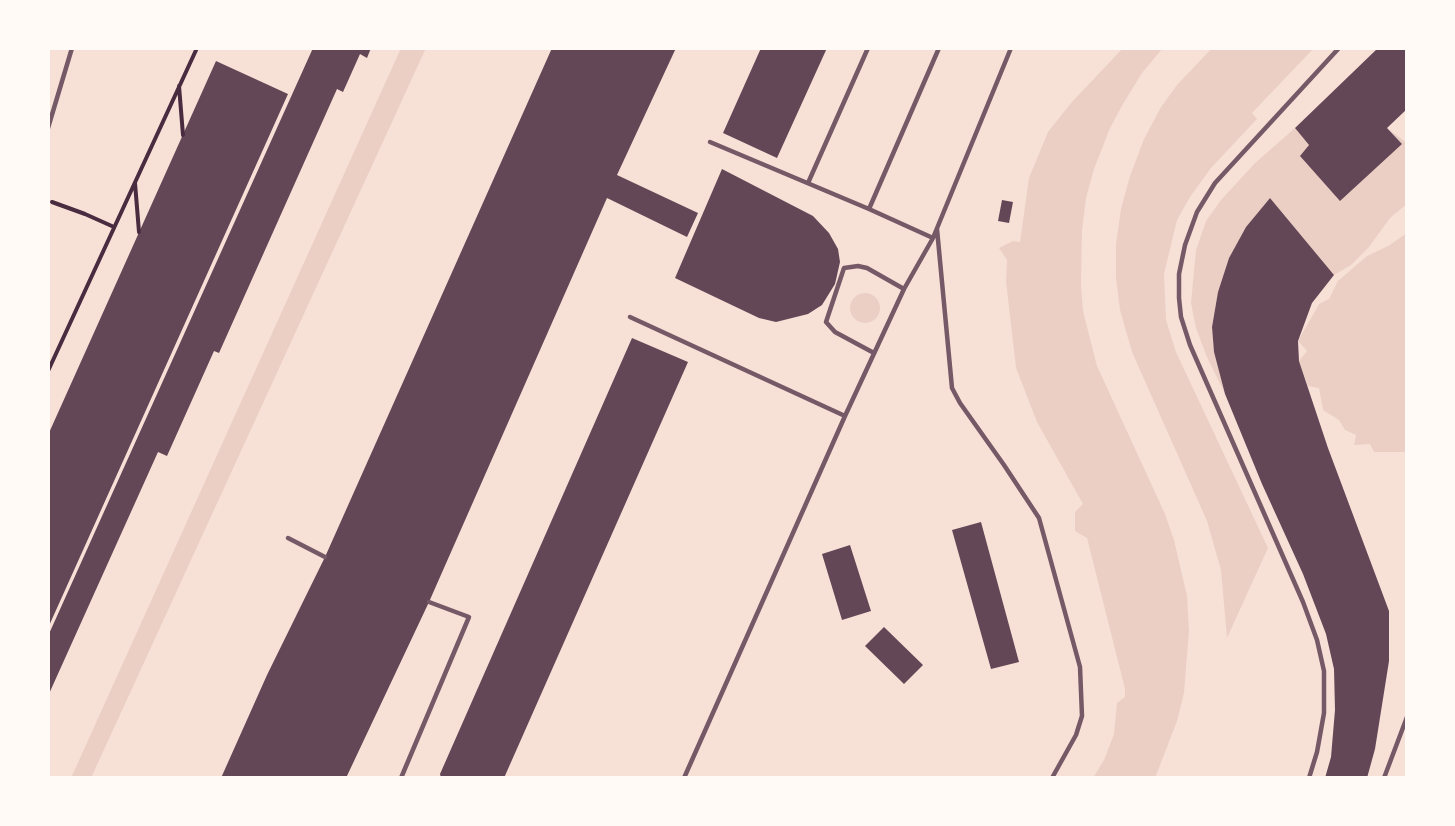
<!DOCTYPE html>
<style>
body{margin:0}
#map{position:relative;width:1455px;height:826px;overflow:hidden;background:#f7e1d7;font-family:Commissioner,sans-serif}
canvas{display:block}
.frame{position:absolute;inset:0;border:50px solid #fffaf5;pointer-events:none}
</style>
<div id="map">
<canvas width="1455" height="826"></canvas>
<div class="frame"></div>
</div>
<script>
const context = document.querySelector('canvas').getContext('2d');
context.lineJoin = 'round';
function fillPath(path, color) {
  context.fillStyle = color;
  context.fill(path, 'evenodd');
}
function shape(rows) {
  const path = new Path2D();
  for (const r of rows) {
    if (r.length === 3) {
      path.moveTo(r[0] + r[2], r[1]);
      path.arc(r[0], r[1], r[2], 0, 2 * Math.PI);
      continue;
    }
    path.moveTo(r[0], r[1]);
    for (let i = 2; i < r.length; i += 2) path.lineTo(r[i], r[i + 1]);
  }
  return path;
}
function stroke(path, color, width, dash) {
  context.strokeStyle = color;
  context.lineWidth = width;
  context.lineCap = dash ? 'butt' : 'round';
  context.setLineDash(dash || []);
  context.stroke(path);
}
const green = shape([
 [401,48,426,48,91,778,71,778],
 [1123,48,1163,48,1142,73,1123,104,1110,128,1094,169,1086,198,1082,231,1081,285,1083,311,1097,366,1165,514,1174,540,1187,596,1189,631,1184,693,1177,721,1155,778,1093,778,1104,760,1114,734,1117,703,1125,697,1125,689,1087,538,1075,531,1075,512,1083,504,1037,422,1016,368,1006,281,1007,260,999,248,1013,241,1020,242,1029,178,1048,132,1071,103],
 [1212,48,1314,48,1252,113,1257,119,1211,168,1190,197,1177,220,1164,274,1166,320,1176,352,1268,548,1227,638,1221,570,1207,521,1132,352,1120,310,1116,278,1116,244,1121,209,1130,176,1144,139,1161,107,1177,85],
 [1295,128,1309,145,1300,156,1402,144,1387,128,1407,143,1407,204,1390,218,1369,247,1351,265,1334,275,1270,198,1246,227,1229,258,1218,292,1212,327,1214,352,1225,394,1206,355,1196,328,1191,303,1196,250,1206,221,1221,200,1255,163],
 [1407,233,1407,452,1374,452,1370,444,1354,445,1356,435,1345,430,1339,420,1323,410,1319,388,1308,386,1299,361,1307,351,1298,341,1319,304,1329,299,1338,281,1367,256,1388,246],
 [865,308,15]
]);
const building = shape([
 [313,48,371,48,367,58,360,54,343,92,337,89,219,353,214,351,167,456,158,452,48,696,48,636],
 [552,48,676,48,617,175,698,213,687,237,607,198,429,602,346,778,221,778,267,675,325,557],
 [761,48,827,48,777,158,723,133],
 [1378,48,1407,48,1407,109,1387,128,1402,144,1340,201,1300,156,1309,145,1295,128],
 [216,61,288,94,48,628,48,435],
 [722,169,813,216,829,233,838,249,840,262,835,284,822,305,808,314,776,322,759,318,675,278],
 [1270,198,1334,275,1312,303,1298,341,1299,361,1328,448,1389,611,1389,661,1375,749,1367,778,1325,778,1331,757,1335,710,1334,669,1326,634,1303,574,1262,484,1225,394,1214,352,1212,327,1218,292,1229,258,1246,227],
 [1002,200,1013,202,1009,223,998,221],
 [632,338,688,362,504,778,441,778,440,774],
 [981,522,1019,662,991,669,952,530],
 [850,545,871,611,842,620,822,554],
 [884,627,923,665,904,684,865,646]
]);
const path = shape([
 [179,86,183,135],
 [135,183,139,232],
 [52,202,85,214,114,227],
 [48,371,197,48]
]);
const service = shape([
 [48,128,72,48],
 [710,142,869,209,933,238],
 [808,183,868,48],
 [869,209,939,48],
 [937,229,952,388,960,403,1004,465,1039,518,1080,667,1082,716,1076,735,1052,778],
 [630,317,845,416],
 [874,353,835,332,826,322,844,268,858,266,867,268,904,289],
 [288,538,325,557],
 [401,778,469,617,429,602],
 [684,778,845,416,904,289,933,238,1011,48],
 [1309,778,1317,752,1324,713,1324,671,1317,640,1303,602,1190,345,1181,317,1179,298,1179,274,1185,245,1197,212,1215,183,1339,48],
 [1384,778,1407,717]
]);
fillPath(green, '#ebcfc5');
fillPath(building, '#644757');
stroke(path, '#4a2c40', 4);
stroke(service, '#755966', 4.5);
</script>
